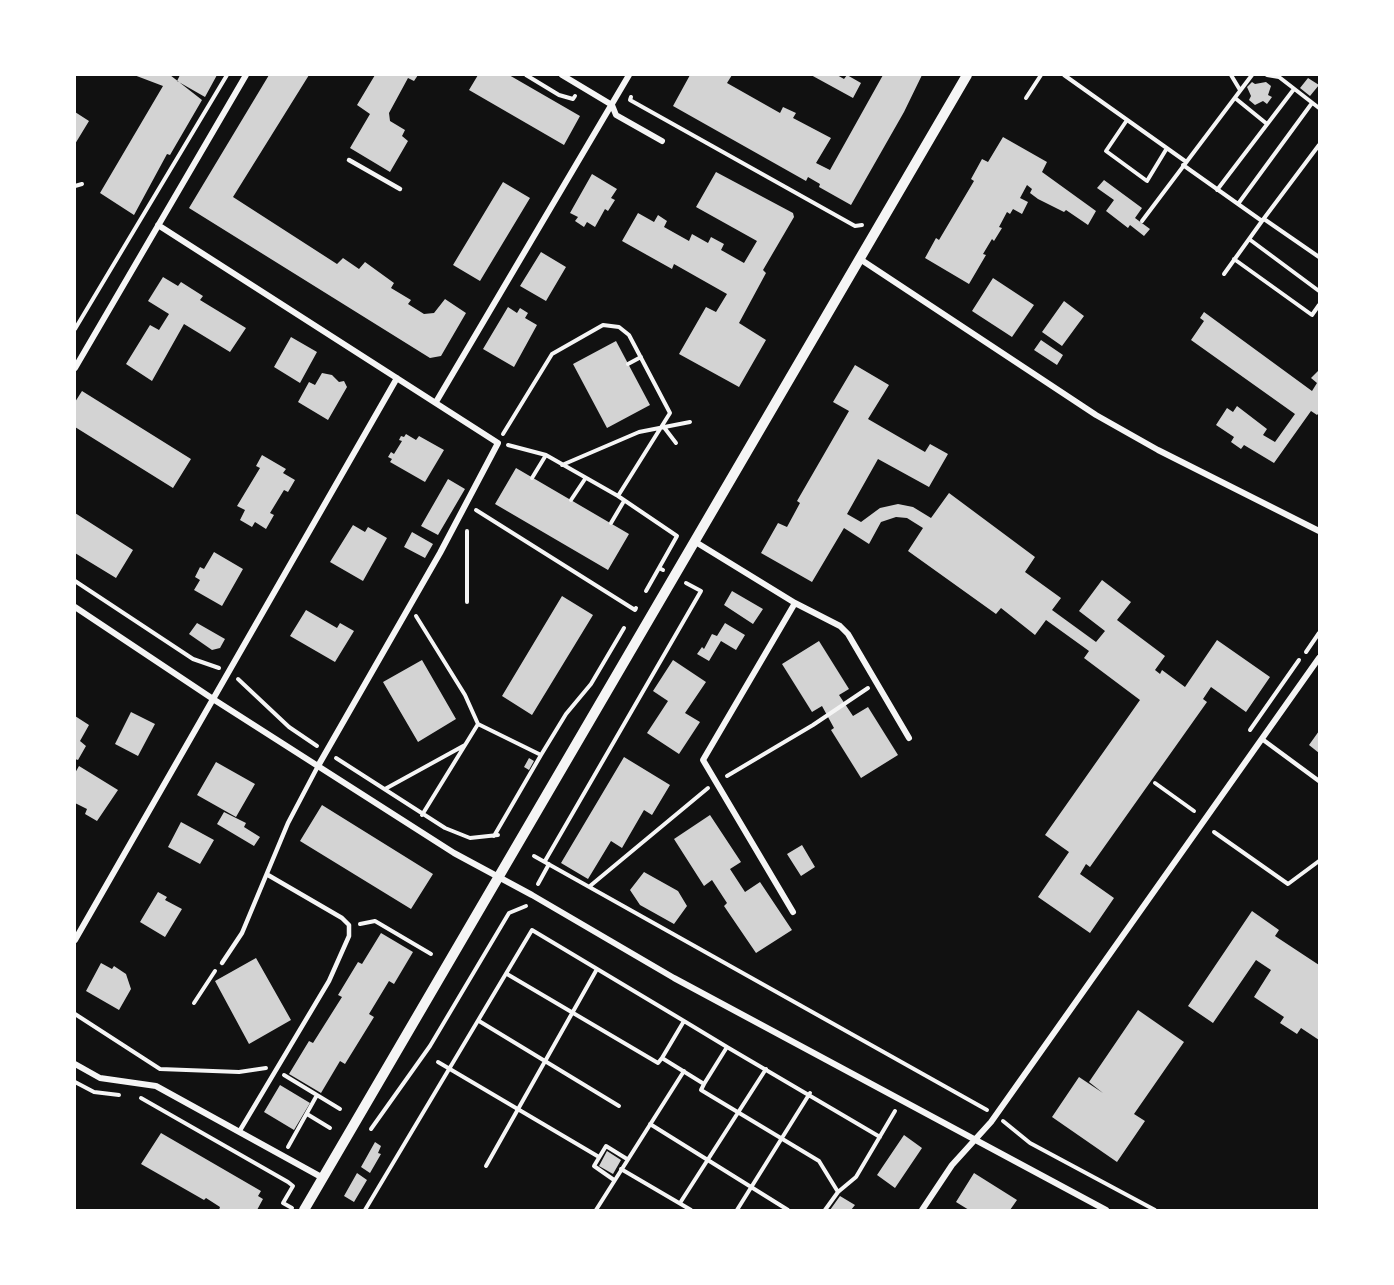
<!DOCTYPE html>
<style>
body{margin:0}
#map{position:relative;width:1394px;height:1285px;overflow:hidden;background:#111;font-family:Inter,sans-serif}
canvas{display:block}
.frame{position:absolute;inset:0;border:76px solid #fff;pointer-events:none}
</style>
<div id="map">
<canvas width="1394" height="1285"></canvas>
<div class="frame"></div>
</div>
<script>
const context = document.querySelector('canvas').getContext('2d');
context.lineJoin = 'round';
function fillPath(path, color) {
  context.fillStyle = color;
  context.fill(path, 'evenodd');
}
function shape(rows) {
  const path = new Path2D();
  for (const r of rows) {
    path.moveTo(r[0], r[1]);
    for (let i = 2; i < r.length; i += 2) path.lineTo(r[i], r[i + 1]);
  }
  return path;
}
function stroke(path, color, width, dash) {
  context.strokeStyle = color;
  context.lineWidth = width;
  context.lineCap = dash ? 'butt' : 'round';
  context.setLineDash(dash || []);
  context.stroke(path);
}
const building = shape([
 [134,75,170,75,202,100,170,155,167,154,134,215,100,193,163,86],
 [180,75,217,75,205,97,177,81],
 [269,75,309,75,233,197,337,264,343,258,359,269,365,262,394,283,391,288,411,300,408,304,424,314,434,313,445,299,466,313,441,356,430,358,189,208],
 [375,75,418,75,414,81,408,78,389,113,390,121,405,130,402,136,408,141,390,172,350,148,370,114,357,105],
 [478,75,509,75,580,116,564,145,469,90],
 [690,75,732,75,727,83,780,113,783,107,796,113,793,118,831,138,816,163,830,170,883,75,922,75,904,112,851,205,819,187,820,184,808,177,806,181,673,106],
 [811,75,837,75,844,79,847,75,861,83,853,98],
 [1308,78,1319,85,1310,96,1300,88],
 [1252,82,1255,84,1266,82,1271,86,1268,95,1272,97,1267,104,1263,101,1255,105,1249,100,1251,96,1247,87],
 [75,112,89,121,75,144],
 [1003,137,1047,162,1042,172,1096,211,1088,225,1066,210,1064,212,1038,199,1030,193,1032,189,1027,185,1020,198,1028,202,1022,214,1013,209,1010,214,1007,212,999,227,1002,228,994,241,992,239,983,254,986,255,969,284,925,258,936,238,939,240,974,181,971,179,982,159,988,162],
 [716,172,793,213,794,217,763,270,766,273,739,323,766,340,739,387,679,354,706,307,716,312,727,294,674,264,672,269,622,241,638,213,654,222,658,215,667,221,664,227,689,241,692,234,708,243,711,237,724,244,721,250,744,263,757,241,696,207],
 [592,174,617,189,611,198,615,200,608,211,605,209,595,227,587,222,584,227,575,221,578,217,570,213],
 [1104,180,1142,208,1135,218,1150,229,1144,236,1130,225,1128,228,1106,211,1114,200,1097,188],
 [503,182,530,198,480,281,453,265],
 [541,252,566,267,546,301,520,286],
 [163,277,178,286,181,282,203,296,200,300,246,328,230,352,184,324,152,381,126,364,150,325,159,330,169,314,148,301],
 [993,278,1034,305,1012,337,972,311],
 [1064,301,1084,316,1062,346,1042,332],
 [508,307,517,313,520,308,528,313,525,318,537,325,514,367,483,349],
 [1204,312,1312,391,1317,383,1311,378,1319,370,1319,413,1317,415,1311,411,1274,463,1244,445,1241,449,1231,442,1234,437,1216,425,1227,408,1233,412,1237,406,1267,429,1263,435,1275,442,1295,414,1191,340,1204,321,1200,318],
 [291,337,317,352,300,383,274,367],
 [1041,340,1063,355,1057,365,1034,350],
 [616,341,650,405,607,428,573,364],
 [855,365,889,385,868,419,925,452,930,444,948,454,929,487,878,459,847,514,861,522,880,508,898,504,913,507,931,518,949,493,1035,557,1025,572,1061,598,1052,610,1096,642,1105,631,1079,611,1102,580,1131,602,1117,620,1165,656,1155,670,1160,674,1162,670,1185,687,1217,640,1270,677,1246,712,1211,687,1203,699,1207,702,1090,867,1086,864,1080,874,1114,898,1090,933,1038,897,1069,852,1045,835,1140,700,1084,658,1089,651,1046,620,1035,635,1001,608,996,614,908,551,923,528,907,518,896,517,881,522,869,544,844,528,812,582,761,553,778,523,787,527,800,503,797,501,849,411,833,402],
 [322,373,332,375,339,382,344,381,347,387,328,420,298,402,309,382,315,385],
 [82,391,191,459,173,488,75,427,75,402],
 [406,434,416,440,419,436,444,450,425,482,390,462,392,459,388,457,391,452,394,454,402,441,399,440,401,436,404,437],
 [262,455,286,469,283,473,295,480,288,492,284,490,270,513,274,515,266,529,255,522,252,527,240,520,245,510,237,506,260,468,256,466],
 [516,468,629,534,608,570,495,504],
 [448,479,465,489,438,535,421,526],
 [75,513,133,550,116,578,75,553],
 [353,525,365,532,368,527,387,538,363,581,330,562],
 [412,532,433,544,425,558,404,547],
 [214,552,243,569,222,606,194,590,200,580,195,577,200,567,204,569],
 [732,591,763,609,753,624,724,605],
 [562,596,593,615,532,715,502,696],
 [306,610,337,628,340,623,354,631,335,662,290,636],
 [197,623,225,639,220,648,212,650,189,634],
 [725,623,745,635,736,650,721,641,709,661,697,654,702,647,704,649,712,634,717,636],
 [819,641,849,689,839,695,853,716,868,707,898,755,861,778,831,730,834,728,822,706,812,712,782,664],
 [422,660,456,719,418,742,383,682],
 [673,660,706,682,685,713,700,722,679,754,647,733,668,701,653,691],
 [131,712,155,724,138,756,115,744],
 [75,716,89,725,80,741,86,746,78,760,75,759],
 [1319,731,1319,753,1309,745],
 [624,757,670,785,652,815,644,810,622,848,611,841,588,879,561,863],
 [529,758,534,761,529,770,524,767],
 [216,762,255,784,236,817,197,795],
 [79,766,118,790,97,821,85,814,87,809,75,803,75,773],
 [322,805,433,874,411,909,300,841],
 [224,812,246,823,244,827,260,837,254,846,217,824],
 [710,815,741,862,730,869,745,892,760,882,792,930,756,953,724,906,727,903,712,880,704,886,674,839],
 [181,822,214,840,200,864,168,847],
 [802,845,815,867,801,876,787,854],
 [644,872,678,891,687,906,674,924,640,905,630,890],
 [158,892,167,897,165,900,182,909,165,937,140,922],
 [1252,911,1279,930,1275,936,1319,965,1319,1040,1301,1028,1297,1034,1280,1023,1284,1017,1254,997,1271,970,1256,960,1213,1023,1188,1006],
 [381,933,413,952,394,984,389,981,369,1014,374,1017,345,1064,340,1061,321,1093,289,1074,309,1041,313,1043,342,997,338,995,358,962,362,964],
 [256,958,291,1020,249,1044,215,981],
 [101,963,112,969,114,966,126,974,131,989,119,1010,86,991],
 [1138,1010,1184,1042,1134,1114,1145,1121,1117,1162,1052,1117,1079,1077,1103,1093,1089,1082],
 [280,1085,310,1103,294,1130,264,1112],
 [161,1133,261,1191,258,1196,263,1199,257,1210,219,1210,220,1207,206,1198,204,1200,141,1164],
 [904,1135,922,1148,895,1188,877,1175],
 [375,1142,381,1146,378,1153,381,1154,370,1173,361,1167],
 [607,1151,621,1160,613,1174,599,1166],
 [357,1173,367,1180,354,1202,344,1196],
 [974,1173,1017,1200,1010,1210,969,1210,956,1202],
 [840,1196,855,1205,851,1210,830,1210]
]);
const path = shape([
 [526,75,559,95,573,99,575,96],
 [1064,75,1185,161],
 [1231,75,1240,90],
 [1267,75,1279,77,1319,108],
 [631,97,630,100,855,226,862,225],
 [1026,98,1041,75],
 [1235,98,1267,124],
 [1127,120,1106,151,1147,181,1167,148],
 [1183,165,1262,221,1319,145],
 [75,186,82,184],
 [1217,190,1294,89],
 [1238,204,1312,103],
 [1264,219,1319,257],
 [1142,221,1252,75],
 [1249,239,1319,291],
 [1234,259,1312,315,1319,305],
 [1224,274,1262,221],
 [75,329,227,75],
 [628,364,641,357],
 [663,426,676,443],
 [503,434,552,354,603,325,619,327,629,335,670,413,618,496],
 [508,445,546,455,618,496,677,536,659,568,663,570],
 [562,465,639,432,690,422],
 [532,478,546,455],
 [571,500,585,479],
 [476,510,635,610,636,608],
 [611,523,624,501],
 [467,531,467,602],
 [75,581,193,659,219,668],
 [646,591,659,568],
 [416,616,465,695,478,724,422,815],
 [1306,652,1319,633],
 [238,679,289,727,317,746],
 [478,724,541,755,566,714,591,684,624,628],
 [1250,730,1299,660],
 [336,758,445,828,470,838,498,835],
 [727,776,813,725,868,688],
 [1155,783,1194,811],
 [385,789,465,745],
 [1214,832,1288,884,1319,861],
 [494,836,541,755],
 [534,856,987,1110],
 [545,861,701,591,686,583],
 [538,884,549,864],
 [590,886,708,788],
 [360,924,375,921,431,954],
 [507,974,658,1063,662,1058],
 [194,1003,215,971],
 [75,1014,160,1069,239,1072,266,1068],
 [479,1021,619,1106],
 [684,1021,727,1047,704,1084,662,1058,684,1021],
 [727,1047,880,1137],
 [438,1062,599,1157],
 [284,1075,340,1109],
 [75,1082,94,1092,119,1095],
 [704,1084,701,1090,819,1161,838,1192],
 [141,1098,288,1182,293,1186,283,1203,292,1208],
 [307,1114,330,1128],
 [1003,1121,1030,1143,1155,1210],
 [650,1124,788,1210],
 [371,1129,430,1046,509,913,526,906],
 [288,1147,317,1095],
 [486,1166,597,969],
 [621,1169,691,1210],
 [614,1180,594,1166,606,1146,627,1159],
 [680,1203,766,1069],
 [365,1210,532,930,684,1021],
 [596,1210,684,1071],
 [737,1210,810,1093],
 [825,1210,838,1192,856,1177,895,1111]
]);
const service = shape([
 [349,160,400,189],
 [1262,739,1319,781],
 [222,963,242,933,288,823,318,766],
 [239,1132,329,981,349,936,349,925,342,918,268,875]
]);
const minor = shape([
 [562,75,612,105,616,115,662,141],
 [158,225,498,443,440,553,318,766],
 [860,259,1096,415,1158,450,1319,531],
 [75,368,246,75],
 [436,402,629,75],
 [694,541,795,603,840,626,848,634,909,738],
 [75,607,213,699,454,853,532,895,674,978,1106,1210],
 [793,912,703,760,795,603],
 [75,940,397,378],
 [75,1064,100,1078,156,1086,323,1178],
 [922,1210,952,1165,991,1122,1319,658]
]);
const tertiary = shape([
 [304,1210,967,75]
]);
fillPath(building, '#d3d3d3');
stroke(path, '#f5f5f5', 4);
stroke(service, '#f5f5f5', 4.5);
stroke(minor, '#f5f5f5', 6);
stroke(tertiary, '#f5f5f5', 10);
</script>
